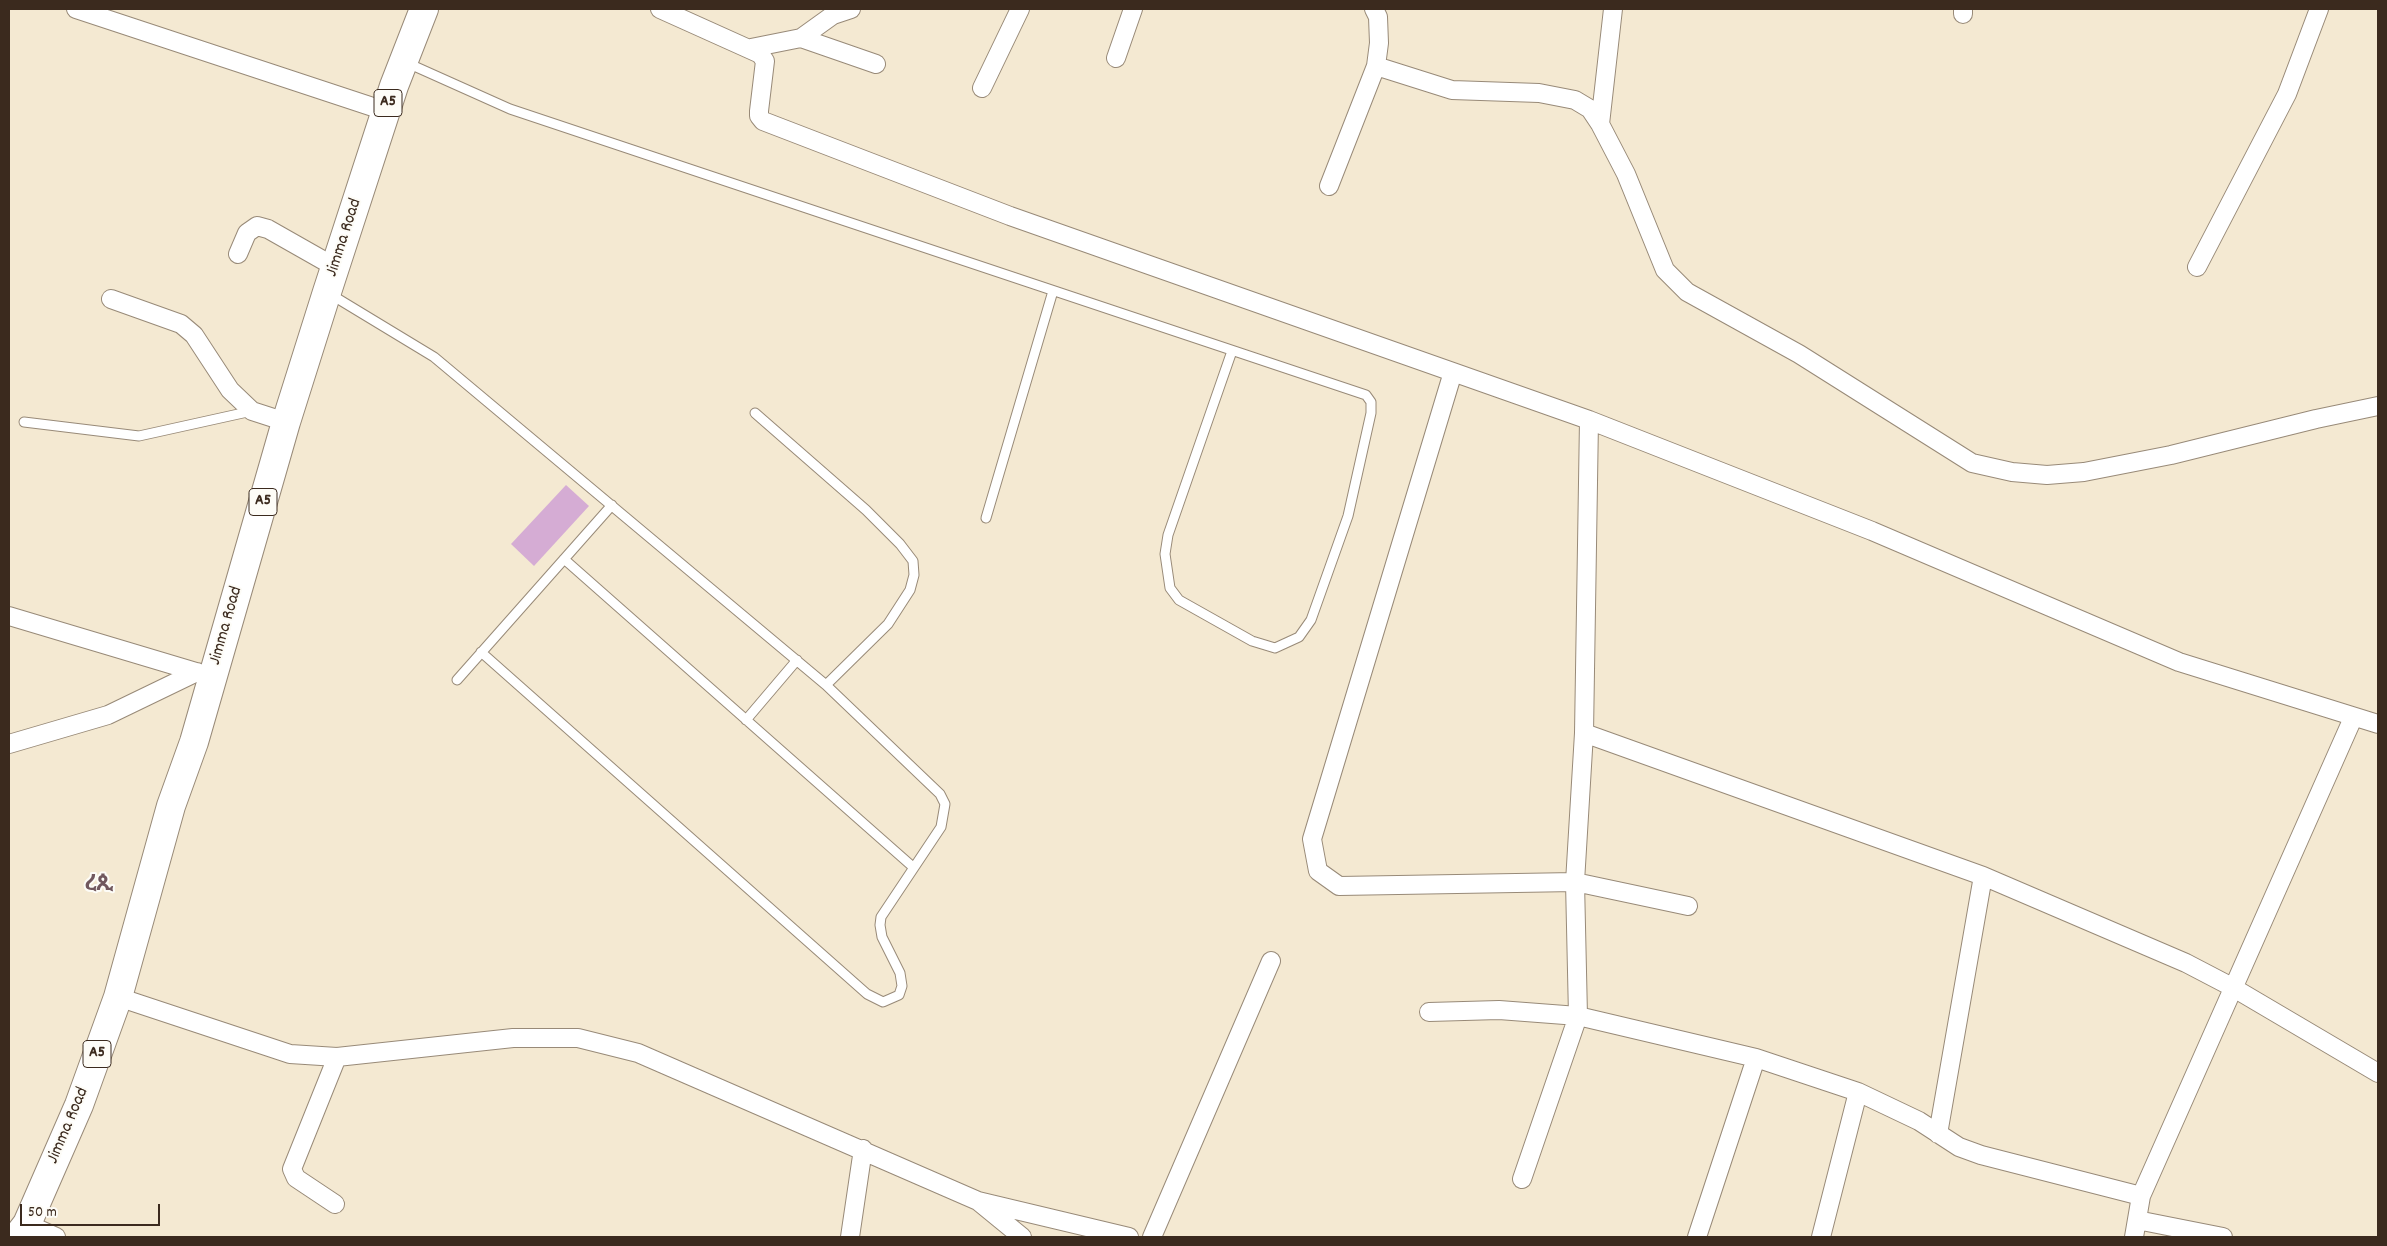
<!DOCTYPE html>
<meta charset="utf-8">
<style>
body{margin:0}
#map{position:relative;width:2387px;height:1246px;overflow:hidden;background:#f4e9d2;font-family:Dekko,sans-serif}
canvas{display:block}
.frame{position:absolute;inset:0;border:10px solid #3b2a1e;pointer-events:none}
.scale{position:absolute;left:20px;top:1204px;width:140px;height:22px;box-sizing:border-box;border:2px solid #3b2a1e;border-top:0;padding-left:6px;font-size:15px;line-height:18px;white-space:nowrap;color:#3b2a1e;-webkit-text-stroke:4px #fdfcf7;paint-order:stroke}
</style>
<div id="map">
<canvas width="2387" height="1246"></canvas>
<div class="frame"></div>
<div class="scale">50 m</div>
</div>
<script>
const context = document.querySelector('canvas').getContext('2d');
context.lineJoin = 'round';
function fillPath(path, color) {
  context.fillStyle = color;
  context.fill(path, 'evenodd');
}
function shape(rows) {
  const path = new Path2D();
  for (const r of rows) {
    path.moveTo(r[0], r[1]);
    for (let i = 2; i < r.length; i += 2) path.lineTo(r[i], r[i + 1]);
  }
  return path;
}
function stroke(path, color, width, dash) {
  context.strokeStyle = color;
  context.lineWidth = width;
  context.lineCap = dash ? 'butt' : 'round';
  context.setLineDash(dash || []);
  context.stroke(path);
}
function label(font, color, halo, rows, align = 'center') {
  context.font = font + ' Dekko,"Noto Sans Ethiopic",sans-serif';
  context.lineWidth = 4;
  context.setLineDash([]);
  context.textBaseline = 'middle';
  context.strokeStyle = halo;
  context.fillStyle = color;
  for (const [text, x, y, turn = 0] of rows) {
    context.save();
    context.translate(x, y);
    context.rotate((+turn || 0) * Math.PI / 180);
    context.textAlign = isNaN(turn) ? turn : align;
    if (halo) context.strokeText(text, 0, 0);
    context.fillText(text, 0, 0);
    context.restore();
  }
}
const building = shape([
 [566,485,589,506,534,566,511,544]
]);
const lane = shape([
 [405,62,510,109,1366,395,1371,402,1371,413,1348,516,1311,620,1299,637,1275,648,1252,641,1179,600,1170,588,1165,554,1168,535,1232,351],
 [330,294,434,357,826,685,940,794,945,804,941,827,881,917,880,925,882,937,900,973,902,986,899,995,883,1002,867,994,481,652],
 [755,413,866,510,900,544,913,561,914,575,910,590,888,624,826,685],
 [24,422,139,436,252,411],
 [986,518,1053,291],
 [564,559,913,867],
 [457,680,612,505],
 [746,720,797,660]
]);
const street = shape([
 [76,9,385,111],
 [660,9,760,54,765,61,759,111,759,116,763,121,1010,216,1589,420,1872,531,2179,662,2378,724],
 [1963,14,1963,9],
 [801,38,876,64],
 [751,48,801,38,833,15,851,9],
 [1116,58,1133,9],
 [1376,66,1452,90,1539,93,1575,100,1590,109,1600,124,1626,174,1665,270,1687,292,1799,354,1972,463,2012,472,2047,475,2084,472,2171,455,2316,419,2378,406],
 [982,88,1020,9],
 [1600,124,1613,9],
 [1329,186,1376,66,1379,43,1378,17,1374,9],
 [238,254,247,233,257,226,268,229,335,267],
 [2197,267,2287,94,2319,9],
 [111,299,181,324,194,335,230,390,252,411,286,422],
 [1453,372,1312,839,1318,871,1339,886,1575,882,1688,906],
 [1589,420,1584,733,1575,882,1578,1016,1756,1058,1858,1092,1919,1121,1959,1147,1981,1155,2141,1196],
 [9,616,213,677],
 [1584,733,1983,876,2186,963,2232,987,2378,1073],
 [9,744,108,715,197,672],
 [118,997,290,1054,337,1057,513,1038,578,1038,638,1053,978,1201],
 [1429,1012,1499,1010,1578,1016,1522,1179],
 [1938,1134,1983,876],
 [335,1204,296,1178,292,1169,337,1057],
 [2137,1220,2223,1237],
 [27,1224,56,1237],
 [850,1237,863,1149],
 [1022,1237,978,1201,1129,1237],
 [1152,1237,1271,961],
 [1697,1237,1756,1058],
 [1821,1237,1858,1092],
 [2134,1237,2141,1196,2353,718]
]);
const highway = shape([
 [17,1237,27,1224,79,1105,118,997,171,806,194,742,286,422,327,292,394,86,424,9]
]);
const shields = [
 [388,103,28],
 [263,502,28],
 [97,1054,28]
];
const shieldNames = [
 ["A5",388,103],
 ["A5",263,502],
 ["A5",97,1054]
];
const streetNames = [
 ["Jimma Road",345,238,-72],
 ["Jimma Road",227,626,-74],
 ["Jimma Road",69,1126,-67]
];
const districtNames = [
 ["ረጲ",99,887]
];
fillPath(building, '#d5acd4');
stroke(lane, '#988a78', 11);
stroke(street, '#988a78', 20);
stroke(highway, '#988a78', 30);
stroke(lane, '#fff', 9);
stroke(street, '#fff', 18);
stroke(highway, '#fff', 28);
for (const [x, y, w] of shields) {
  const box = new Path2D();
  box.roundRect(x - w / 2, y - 13.5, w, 27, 4);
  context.fillStyle = '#fdfcf7';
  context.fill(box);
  stroke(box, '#3b2a1e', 1);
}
label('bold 16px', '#3b2a1e', null, shieldNames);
label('18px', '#3b2a1e', '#fdfcf7', streetNames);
label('bold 22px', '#71585e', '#fdfcf7', districtNames);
</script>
